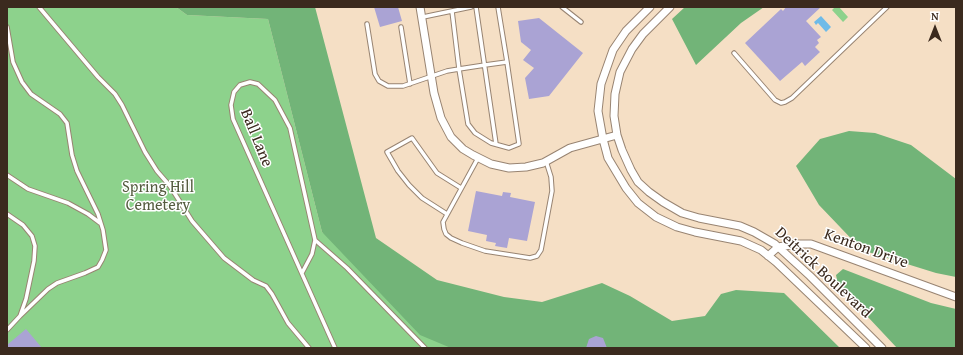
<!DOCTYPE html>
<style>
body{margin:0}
#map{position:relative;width:963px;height:355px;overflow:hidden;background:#f5dfc5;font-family:"Gentium Book Plus",serif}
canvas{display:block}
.frame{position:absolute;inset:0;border:8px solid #3b2a1e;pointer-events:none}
.north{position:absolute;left:915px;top:8px;width:40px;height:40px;-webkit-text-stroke:3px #fff;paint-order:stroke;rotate:0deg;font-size:11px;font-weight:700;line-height:16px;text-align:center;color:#3b2a1e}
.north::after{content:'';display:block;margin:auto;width:14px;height:18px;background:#3b2a1e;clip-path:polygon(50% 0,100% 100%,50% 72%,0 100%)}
</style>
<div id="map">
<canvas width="963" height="355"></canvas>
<div class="frame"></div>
<div class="north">N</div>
</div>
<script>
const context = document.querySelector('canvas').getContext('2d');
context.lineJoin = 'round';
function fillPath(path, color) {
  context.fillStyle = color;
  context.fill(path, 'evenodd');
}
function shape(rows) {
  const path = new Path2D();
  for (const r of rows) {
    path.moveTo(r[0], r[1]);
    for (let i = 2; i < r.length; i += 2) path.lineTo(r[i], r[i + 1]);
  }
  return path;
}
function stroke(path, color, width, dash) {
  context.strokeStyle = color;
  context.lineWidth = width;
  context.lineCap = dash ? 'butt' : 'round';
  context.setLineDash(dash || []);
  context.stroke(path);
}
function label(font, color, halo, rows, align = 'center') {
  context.font = font + ' "Gentium Book Plus",serif';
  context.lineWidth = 3;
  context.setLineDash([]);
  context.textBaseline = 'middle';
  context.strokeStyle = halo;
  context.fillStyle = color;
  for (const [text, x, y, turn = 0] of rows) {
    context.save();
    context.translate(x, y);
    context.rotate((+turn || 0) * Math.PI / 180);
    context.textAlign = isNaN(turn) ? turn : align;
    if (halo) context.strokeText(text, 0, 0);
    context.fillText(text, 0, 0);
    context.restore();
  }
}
const green = shape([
 [7,7,176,7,187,15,268,19,322,232,486,348,7,348],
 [835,7,839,7,848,17,843,22,832,10]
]);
const forest = shape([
 [176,7,315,7,376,238,437,280,504,297,542,302,602,283,630,296,672,321,705,316,721,294,736,290,784,293,840,348,451,348,420,335,322,232,268,19,187,15],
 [685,7,764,7,741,23,696,65,672,19],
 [849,131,875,133,911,145,956,179,956,277,936,273,862,250,819,205,796,166,820,139],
 [843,269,931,303,956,309,956,348,897,348,838,285,836,275]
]);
const water = shape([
 [821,16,831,27,826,32,818,23,816,25,814,22]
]);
const building = shape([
 [374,7,398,7,402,21,380,27],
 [786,7,821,7,806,21,821,37,817,40,819,43,815,47,820,52,805,66,802,62,780,81,745,43,781,9,783,11],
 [539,18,583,53,549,96,529,99,525,78,534,68,523,60,531,50,521,42,518,21],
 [476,191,502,196,503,192,511,193,510,197,535,202,527,241,509,238,507,248,495,246,496,243,486,241,487,235,468,231],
 [26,329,42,348,7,348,7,345],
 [596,336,603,338,607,348,586,348,589,339]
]);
const lane = shape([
 [39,7,98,77,115,94,122,105,145,152,157,171,170,186,192,221,224,258,253,280,266,286,272,294,288,323,309,348],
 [476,7,496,144],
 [498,7,507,62],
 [562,7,581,22],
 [423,17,471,7],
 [367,24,375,74,379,81,388,86,403,86,447,71,459,69,485,65,507,62,519,144,509,148,491,143,475,133,468,124,459,69,452,11],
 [7,27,13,62,22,82,31,94,60,114,67,123,72,155,77,171,98,214,103,230,106,250,102,260,98,267,85,273,57,283,48,289,20,316],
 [401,27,410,84],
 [734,53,775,100,781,103,785,102,792,98,887,7],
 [478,158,443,222,444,229,446,234,451,238,462,243,485,251,530,258,537,256,541,250,552,191,551,177,546,161],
 [7,175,28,189,68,203,88,214,100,223],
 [7,214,23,225,32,236,35,246,34,261,26,299,20,316,7,330],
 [447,214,422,198,409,185,398,171,387,152,412,138,437,173,461,188],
 [315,240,347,268,425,348],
 [302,273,312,254,315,240,290,128,275,100,258,84,250,82,240,85,234,92,231,105,233,119,335,348]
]);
const street = shape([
 [420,7,434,93,441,118,451,137,463,149,473,155,491,164,509,168,526,167,543,163,570,148,617,135],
 [650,7,626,31,613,50,601,84,598,111,603,139,608,158,626,188,638,203,656,217,677,227,695,232,741,241,761,250,776,262,866,348],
 [670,7,643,34,632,49,620,72,615,94,614,116,617,135,622,150,631,170,638,182,649,192,663,202,682,213,699,218,740,226,754,232,775,244,810,276,882,348],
 [768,256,778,247,797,244,811,244,956,297]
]);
const streetNames = [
 ["Ball Lane",256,138,68],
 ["Kenton Drive",866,249,20],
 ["Deitrick Boulevard",823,273,43]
];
const parkNames = [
 ["Spring Hill",158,188],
 ["Cemetery",158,206]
];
fillPath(green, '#8dd28c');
fillPath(forest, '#72b478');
fillPath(water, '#6ebbe8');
fillPath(building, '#aaa3d4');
stroke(lane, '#988472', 5.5);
stroke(street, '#988472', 9);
stroke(lane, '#fff', 3.5);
stroke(street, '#fff', 7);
label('16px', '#3b2a1e', '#fff', streetNames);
label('16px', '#545c3f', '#fff', parkNames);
</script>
